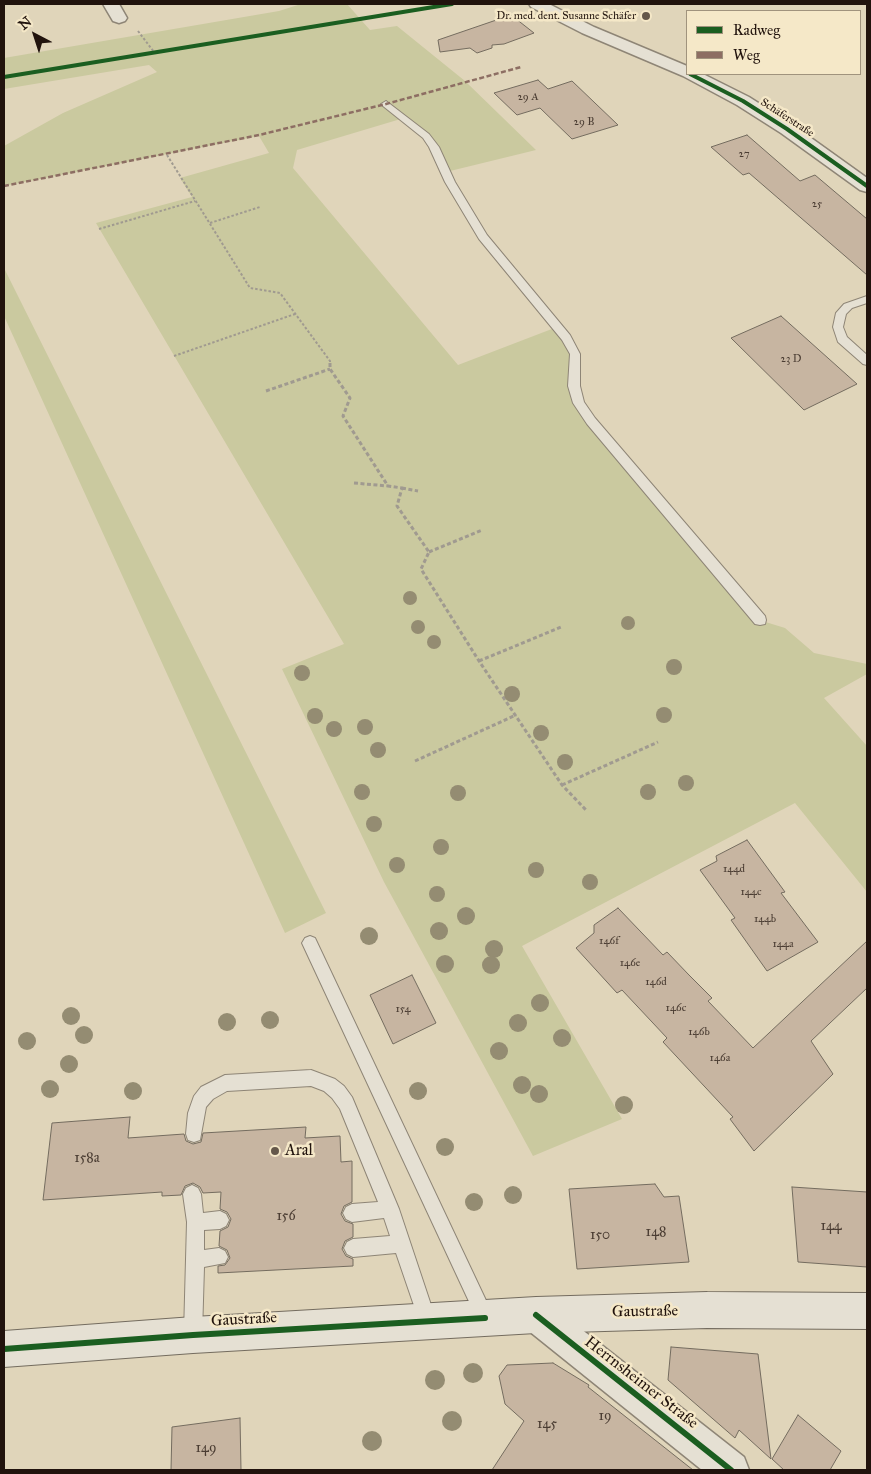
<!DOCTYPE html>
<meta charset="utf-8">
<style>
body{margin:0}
#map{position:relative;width:871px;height:1474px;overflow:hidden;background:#e0d5ba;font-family:"IM FELL Great Primer",serif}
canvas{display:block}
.frame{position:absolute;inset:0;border:5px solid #21130d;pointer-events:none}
.legend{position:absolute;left:686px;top:10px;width:175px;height:65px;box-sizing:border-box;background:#f5e8c8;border:1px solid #a0937d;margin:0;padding:6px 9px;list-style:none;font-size:15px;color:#21130d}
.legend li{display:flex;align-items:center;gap:10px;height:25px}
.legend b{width:25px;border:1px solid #a0937d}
.north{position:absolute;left:10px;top:10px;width:50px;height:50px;-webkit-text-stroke:4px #f5e8c8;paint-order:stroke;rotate:320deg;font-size:14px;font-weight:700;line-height:20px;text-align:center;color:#21130d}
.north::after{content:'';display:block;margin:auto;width:18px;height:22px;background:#21130d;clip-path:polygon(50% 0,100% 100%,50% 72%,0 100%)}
</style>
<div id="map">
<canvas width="871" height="1474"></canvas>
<div class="frame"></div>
<ul class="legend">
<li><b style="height:6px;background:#1b5e20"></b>Radweg</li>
<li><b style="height:6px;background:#8d6e63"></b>Weg</li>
</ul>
<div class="north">N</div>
</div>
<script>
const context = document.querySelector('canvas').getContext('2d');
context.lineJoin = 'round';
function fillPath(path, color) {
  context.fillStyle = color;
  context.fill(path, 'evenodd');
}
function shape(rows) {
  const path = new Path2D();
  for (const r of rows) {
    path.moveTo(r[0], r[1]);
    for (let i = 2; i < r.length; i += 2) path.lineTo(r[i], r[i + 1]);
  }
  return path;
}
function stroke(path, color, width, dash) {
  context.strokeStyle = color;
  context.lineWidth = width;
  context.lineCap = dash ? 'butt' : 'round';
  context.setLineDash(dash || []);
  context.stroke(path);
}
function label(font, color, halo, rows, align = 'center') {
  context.font = font + ' "IM FELL Great Primer",serif';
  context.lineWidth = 5;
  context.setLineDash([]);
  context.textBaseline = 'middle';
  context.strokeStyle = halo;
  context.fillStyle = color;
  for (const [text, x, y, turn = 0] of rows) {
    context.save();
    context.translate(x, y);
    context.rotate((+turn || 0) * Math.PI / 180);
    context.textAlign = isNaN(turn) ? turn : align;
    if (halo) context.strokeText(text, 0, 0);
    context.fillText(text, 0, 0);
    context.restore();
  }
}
const green = shape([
 [301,4,347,4,370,30,397,26,465,81,536,150,446,172,434,147,404,118,297,150,293,168,458,365,557,327,575,354,579,403,759,620,785,628,814,653,867,664,867,674,824,698,867,746,867,892,795,803,522,946,622,1119,533,1156,384,882,282,669,344,644,96,223,192,197,180,178,269,153,259,136,4,186,4,146,63,113,157,72,149,65,4,89,4,58,279,11],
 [4,268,326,913,285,933,4,316]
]);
const building = shape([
 [511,15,534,33,504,44,492,45,492,48,477,53,470,48,440,52,438,40,511,15],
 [538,80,548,89,572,81,618,125,572,139,540,108,517,115,494,93,538,80],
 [747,135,800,181,815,175,867,219,867,275,749,173,743,175,711,147,747,135],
 [781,316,857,384,804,410,731,338,781,316],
 [747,840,785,892,781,893,818,942,767,971,731,920,735,918,700,870,717,861,716,856,747,840],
 [618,908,663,955,667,952,689,975,712,998,708,1001,753,1048,867,941,867,988,811,1041,833,1074,754,1151,730,1119,733,1117,663,1042,667,1038,622,990,617,993,576,948,594,933,594,925,618,908],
 [412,975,436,1023,393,1044,370,995,412,975],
 [130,1117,128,1138,184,1134,186,1141,193,1144,201,1142,203,1133,306,1127,305,1138,340,1136,341,1162,352,1161,352,1202,344,1206,341,1214,345,1221,353,1224,353,1237,345,1241,342,1249,346,1256,353,1259,353,1266,218,1273,218,1266,225,1265,230,1258,227,1250,219,1246,220,1231,228,1227,231,1219,227,1212,220,1209,221,1192,203,1193,200,1187,193,1183,185,1186,181,1195,162,1196,162,1192,43,1200,52,1123,130,1117],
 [655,1184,664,1197,679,1196,689,1262,577,1269,569,1189,655,1184],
 [792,1187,867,1192,867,1267,798,1262,792,1187],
 [671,1347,758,1354,771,1459,739,1430,735,1438,668,1380,671,1347],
 [553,1363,589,1385,588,1387,693,1470,492,1470,524,1421,505,1404,499,1376,507,1365,553,1363],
 [798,1415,841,1451,830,1470,784,1470,772,1459,798,1415],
 [240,1418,241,1470,171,1470,172,1427,240,1418]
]);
const pathFar1 = shape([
 [138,31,154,52],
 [167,155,250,288,280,293,330,361,330,365],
 [210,223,260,207],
 [99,229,195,201],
 [174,356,295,314]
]);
const path = shape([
 [330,363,330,369,350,398,343,416,388,486,402,488,397,506,429,552,421,569,479,661,562,785,586,810],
 [266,391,330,369],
 [354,483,388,486],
 [402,488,418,491],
 [429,552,482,530],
 [479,661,561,627],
 [415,761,516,715],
 [562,785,658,742]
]);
const lane = shape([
 [386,101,429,134,439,147,455,182,487,235,570,335,580,354,580,386,584,402,595,418,765,616,766,620,765,624,760,625,755,624,587,424,573,403,568,386,570,354,562,340,479,239,445,182,429,147,423,138,383,106,381,104,386,101],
 [867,296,867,303,852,308,846,314,843,327,847,337,867,355,867,365,863,364,838,342,833,327,836,313,844,304,867,296],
 [310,936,315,938,491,1311,494,1317,491,1323,485,1326,479,1323,302,943,305,938,310,936],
 [311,1070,335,1079,344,1086,352,1097,399,1209,436,1320,433,1326,427,1329,421,1326,396,1253,353,1257,347,1254,344,1248,347,1242,353,1239,390,1236,384,1218,352,1222,346,1219,343,1213,346,1207,352,1204,378,1202,340,1109,332,1098,324,1091,311,1086,227,1091,213,1099,206,1107,200,1140,194,1142,188,1140,186,1134,188,1113,194,1096,201,1087,225,1075,311,1070],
 [192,1185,198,1188,201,1194,203,1213,220,1211,226,1214,229,1220,226,1226,220,1229,204,1230,204,1250,219,1248,225,1251,228,1257,225,1263,204,1267,202,1334,199,1340,193,1343,187,1340,184,1334,187,1222,183,1194,186,1188,192,1185]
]);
const street = shape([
 [103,4,119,4,127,18,125,21,119,23,113,21,103,4],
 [529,4,549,4,594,27,687,66,687,74,703,74,749,97,793,125,867,178,867,192,860,190,781,133,737,105,683,76,582,33,531,7,529,4],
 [536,1298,548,1303,744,1457,749,1470,702,1470,524,1327,519,1315,524,1303,536,1298]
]);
const secondary = shape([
 [707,1292,867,1293,867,1329,707,1328,536,1333,193,1353,4,1367,4,1331,193,1317,536,1297,707,1292]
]);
const quiet = shape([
 [4,186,259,135,386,104,521,67]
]);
const cyclewayFar1 = shape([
 [690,74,743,101,787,129,867,186],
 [4,77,452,4]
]);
const cycleway = shape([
 [536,1315,731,1470],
 [4,1349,193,1335,485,1318]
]);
const trees = [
 [410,598,7],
 [628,623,7],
 [418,627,7],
 [434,642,7],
 [674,667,8],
 [302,673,8],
 [512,694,8],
 [664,715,8],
 [315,716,8],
 [365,727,8],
 [334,729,8],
 [541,733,8],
 [378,750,8],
 [565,762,8],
 [686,783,8],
 [362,792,8],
 [648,792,8],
 [458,793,8],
 [374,824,8],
 [441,847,8],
 [397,865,8],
 [536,870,8],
 [590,882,8],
 [437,894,8],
 [466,916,9],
 [439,931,9],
 [369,936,9],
 [494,949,9],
 [445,964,9],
 [491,965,9],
 [540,1003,9],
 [71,1016,9],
 [270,1020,9],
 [227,1022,9],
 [518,1023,9],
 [84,1035,9],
 [562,1038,9],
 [27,1041,9],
 [499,1051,9],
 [69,1064,9],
 [522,1085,9],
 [50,1089,9],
 [133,1091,9],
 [418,1091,9],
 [539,1094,9],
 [624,1105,9],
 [445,1147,9],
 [513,1195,9],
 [474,1202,9],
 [473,1373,10],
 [435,1380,10],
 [452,1421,10],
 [372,1441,10]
];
const markers = [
 [646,16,5,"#64574a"],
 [275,1151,5,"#64574a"]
];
const farPoinames = [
 ["Dr. med. dent. Susanne Schäfer",636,16]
];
const numberNames = [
 ["29 A",528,97],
 ["29 B",584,122],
 ["27",744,154],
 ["25",817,204],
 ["23 D",791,359],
 ["144d",734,869],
 ["144c",751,892],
 ["144b",765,919],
 ["146f",609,941],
 ["144a",783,944],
 ["146e",630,963],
 ["146d",656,982],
 ["146c",676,1008],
 ["154",403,1009],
 ["146b",699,1032],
 ["146a",720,1058]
];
const farStreetnames = [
 ["Schäferstraße",787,118,33]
];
const nearNumbernames = [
 ["158a",87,1159],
 ["156",286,1217],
 ["144",831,1227],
 ["148",656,1233],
 ["150",600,1236],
 ["19",605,1417],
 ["145",547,1425],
 ["149",206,1449]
];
const nearPoinames = [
 ["Aral",285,1151]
];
const nearStreetnames = [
 ["Gaustraße",645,1312,-1],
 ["Gaustraße",244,1320,-3],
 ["Herrnsheimer Straße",641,1383,38]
];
fillPath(green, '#cac99f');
fillPath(building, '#c7b5a1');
stroke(building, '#746c5f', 1);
stroke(lane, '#8e8576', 2);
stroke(street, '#8e8576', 3);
stroke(secondary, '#746c5f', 2);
stroke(pathFar1, '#a09a90', 2, [2.5, 2]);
stroke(path, '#a09a90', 3, [4, 2.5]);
fillPath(lane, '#e5e0d3');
fillPath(street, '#e5e0d3');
fillPath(secondary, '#e5e0d3');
stroke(quiet, '#8d6e63', 2.5, [5, 2.5]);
stroke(cyclewayFar1, '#1b5e20', 4);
stroke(cycleway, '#1b5e20', 6);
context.fillStyle = '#948c72';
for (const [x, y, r] of trees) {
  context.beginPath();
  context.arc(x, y, r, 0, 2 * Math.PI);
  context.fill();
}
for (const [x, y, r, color] of markers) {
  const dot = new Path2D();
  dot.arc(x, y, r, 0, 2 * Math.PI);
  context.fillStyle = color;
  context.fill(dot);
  stroke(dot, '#f5e8c8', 2);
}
label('11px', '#21130d', '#f5e8c8', farPoinames, 'right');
label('11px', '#4a3c32', null, numberNames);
label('11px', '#21130d', '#f5e8c8', farStreetnames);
label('14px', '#4a3c32', null, nearNumbernames);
label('16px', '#21130d', '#f5e8c8', nearPoinames, 'left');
label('16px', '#21130d', '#f5e8c8', nearStreetnames);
</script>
